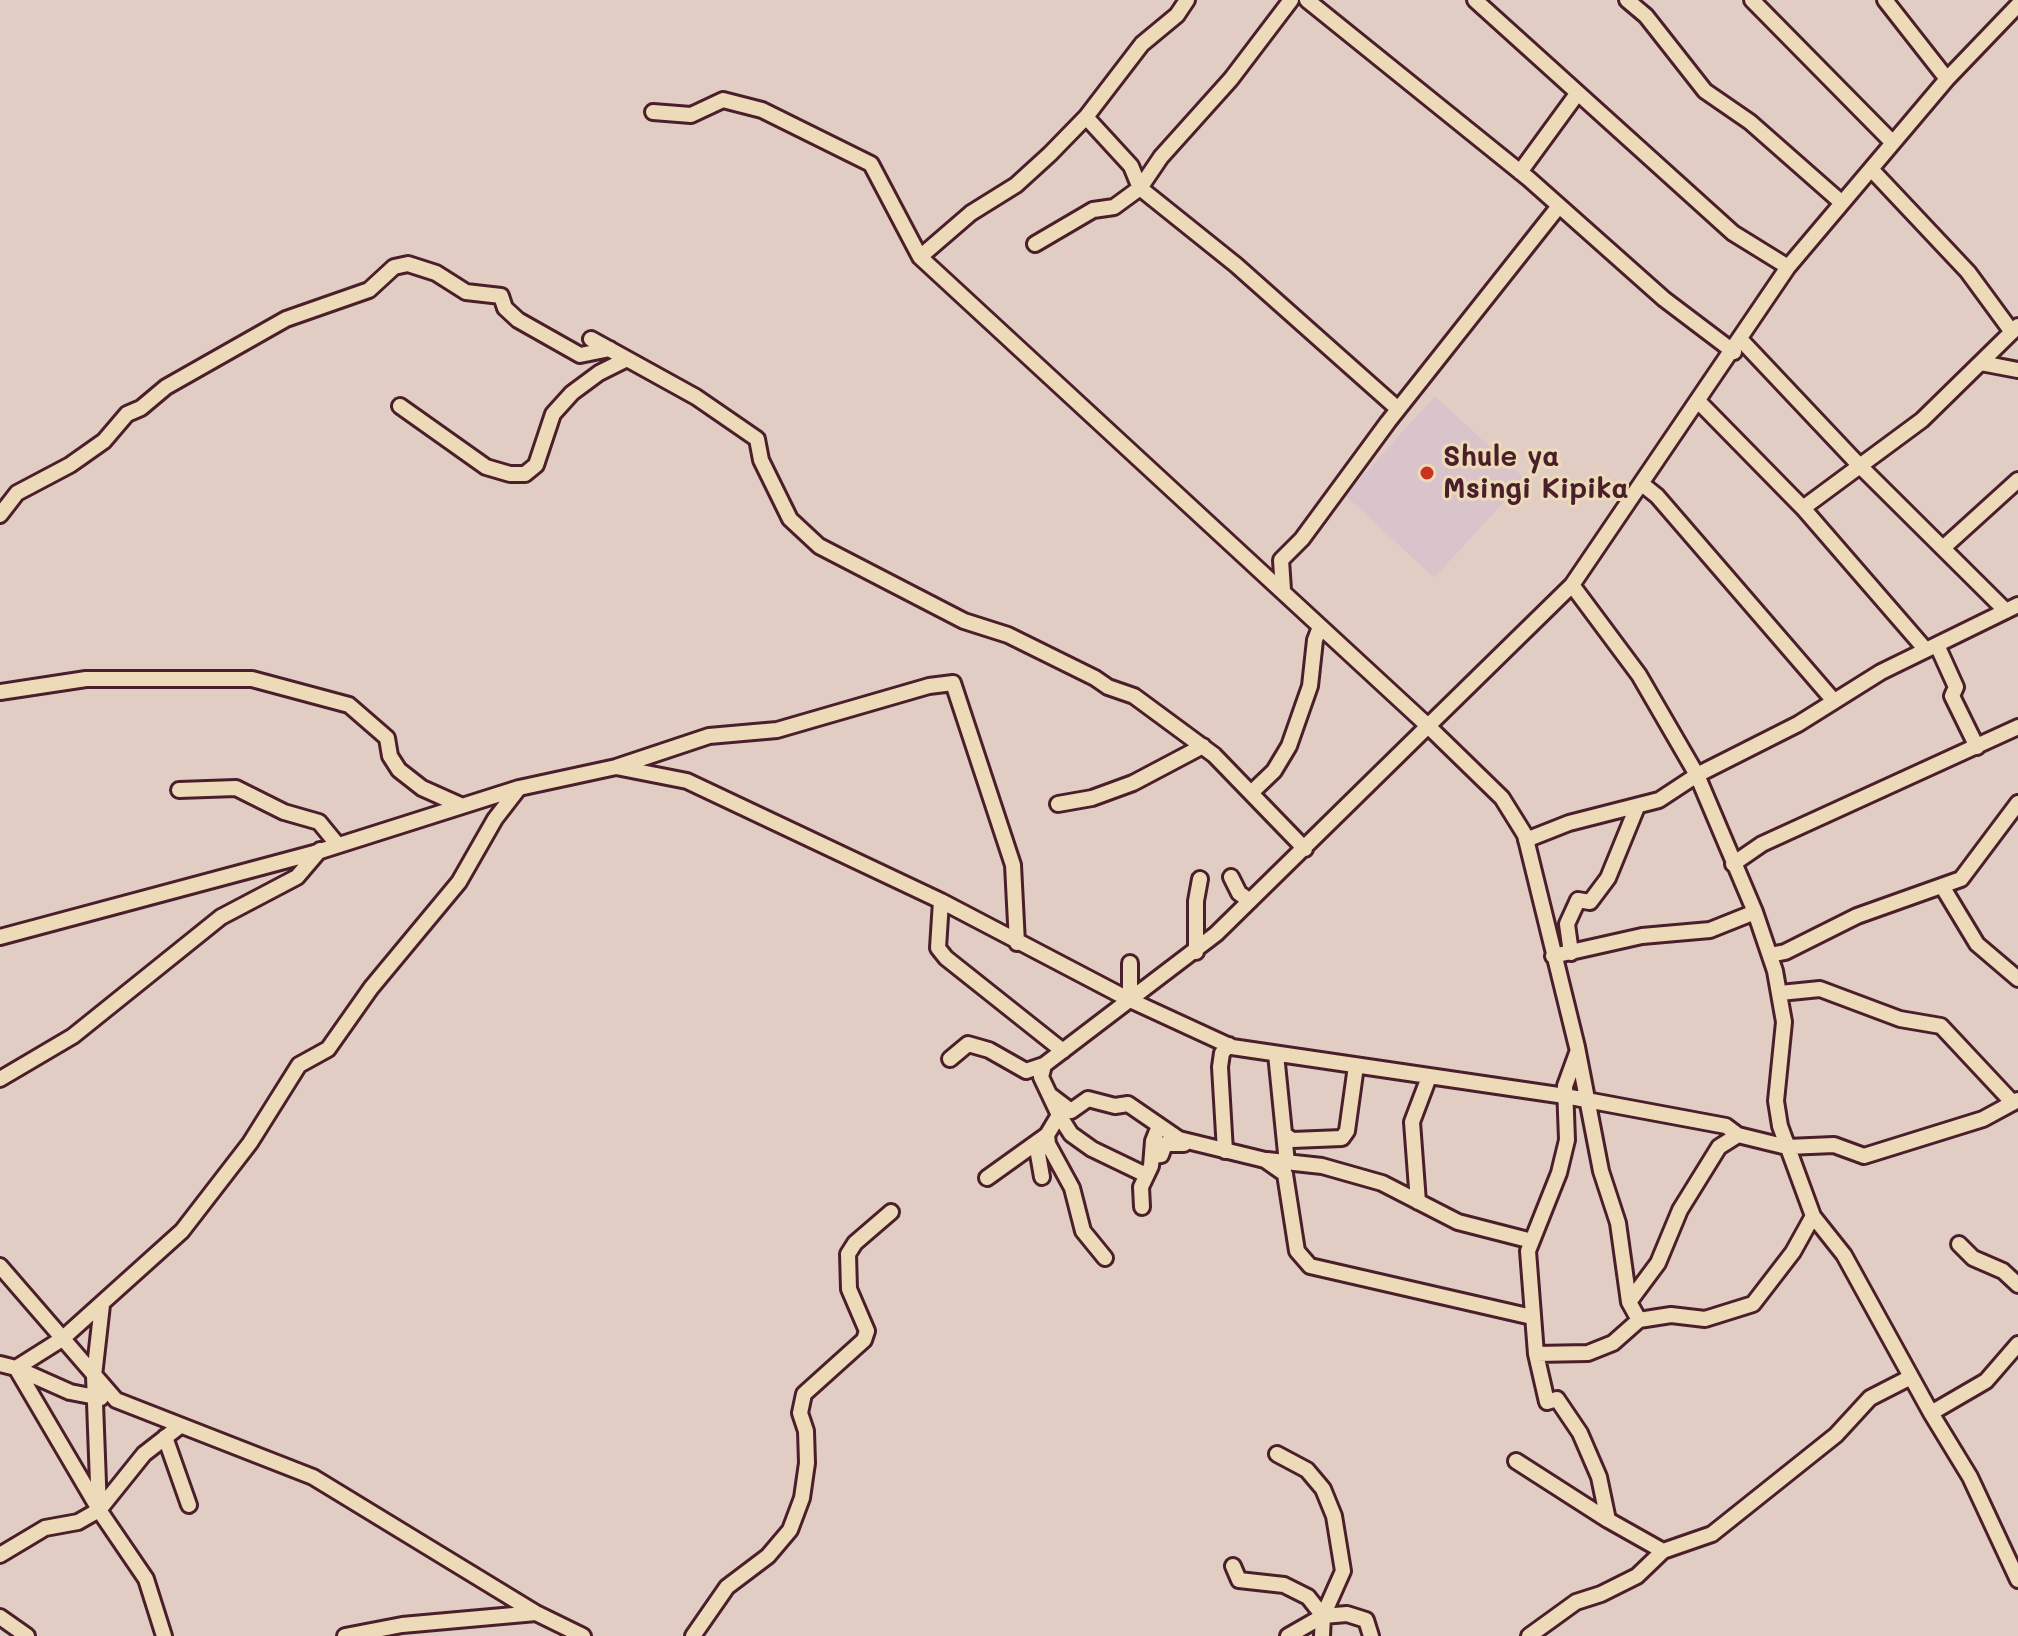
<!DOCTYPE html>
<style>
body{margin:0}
canvas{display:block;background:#e2cdc4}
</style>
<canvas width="2018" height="1636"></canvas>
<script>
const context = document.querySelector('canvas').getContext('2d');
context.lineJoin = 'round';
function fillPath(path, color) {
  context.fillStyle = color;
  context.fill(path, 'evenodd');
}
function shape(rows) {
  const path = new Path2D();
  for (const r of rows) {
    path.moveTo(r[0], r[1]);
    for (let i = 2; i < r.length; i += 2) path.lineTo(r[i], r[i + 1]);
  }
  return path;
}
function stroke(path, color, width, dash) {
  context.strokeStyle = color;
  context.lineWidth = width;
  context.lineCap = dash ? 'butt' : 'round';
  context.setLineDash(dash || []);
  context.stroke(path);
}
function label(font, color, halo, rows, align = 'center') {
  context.font = font + ' Mali,sans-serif';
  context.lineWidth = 6;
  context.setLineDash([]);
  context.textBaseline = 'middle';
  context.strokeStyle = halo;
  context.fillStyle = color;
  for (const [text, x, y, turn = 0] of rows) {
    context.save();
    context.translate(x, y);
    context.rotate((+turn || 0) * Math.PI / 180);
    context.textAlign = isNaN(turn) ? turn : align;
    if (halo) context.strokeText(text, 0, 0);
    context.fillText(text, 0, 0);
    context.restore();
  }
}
const built = shape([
 [1435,396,1525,479,1434,578,1345,495]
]);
const minor = shape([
 [1307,0,1529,179,1664,299,1734,352],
 [1475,0,1733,233,1788,267],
 [1627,0,1646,16,1705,91,1750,122,1842,203],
 [1752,0,1893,143],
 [1885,0,1947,79],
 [653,112,691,115,723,100,762,110,871,164,920,257,1428,726,1572,585,1788,267,1947,79,2018,5],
 [1086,117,1131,166,1140,188,1236,265,1398,409],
 [1871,169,1968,272,2012,332],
 [1520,172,1577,94],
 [1035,244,1093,210,1114,207,1140,188,1161,157,1231,79,1291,0],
 [920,257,971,213,1016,185,1050,154,1086,117,1142,44,1177,15,1187,0],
 [591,339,696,397,757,439,761,460,790,519,819,546,964,621,1008,635,1095,678,1108,687,1134,696,1214,755,1305,849],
 [1741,340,1858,464,2006,611],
 [1981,363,2018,370],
 [1699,402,1803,508,1926,650],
 [400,406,486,467,510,474,525,474,536,465,553,414,572,393,599,373,627,359],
 [1642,484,1657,496,1834,701],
 [1803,508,1922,420,2018,326],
 [0,515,17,493,70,465,104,441,127,414,141,408,166,387,286,319,369,290,394,267,408,264,436,273,466,292,501,296,505,308,518,320,580,355,610,349],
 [1943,548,2018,480],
 [1572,585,1639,675,1697,775,1755,912,1775,971,1784,1022,1776,1101,1780,1126,1813,1216,1844,1255,1931,1413,1970,1477,2018,1580],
 [1283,590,1281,560,1302,539,1388,422,1559,206],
 [1937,645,1956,687,1952,696,1977,747],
 [0,692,86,679,252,679,349,705,387,738,390,756,399,770,422,788,460,805],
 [616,767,709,736,777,730,929,686,953,683,1013,865,1017,943],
 [179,790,236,788,284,812,319,822,337,844],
 [1251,793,1274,771,1289,746,1310,686,1315,640,1320,627],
 [1058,804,1092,798,1133,783,1203,746],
 [1526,840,1569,823,1659,800,1697,775,1798,724,1881,672,2018,605],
 [1733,864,1762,844,2018,727],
 [1231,877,1239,893,1250,901],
 [1942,886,1977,944,2018,979],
 [941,901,938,948,946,958,1063,1051],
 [0,937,314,853,519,788,616,767,687,781,941,901,1130,1000,1232,1047,1565,1096,1726,1126,1738,1135,1787,1147,1834,1145,1864,1156,1983,1119,2018,1100],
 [1196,952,1196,901,1200,879],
 [1571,953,1567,924,1578,900,1590,902,1608,878,1637,807],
 [1770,955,1785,952,1857,916,1961,879,2018,803],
 [1553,956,1642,936,1710,930,1755,912],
 [1130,963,1130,1000],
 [1780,993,1820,989,1900,1019,1941,1026,2013,1103],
 [1577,1053,1565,1086,1567,1140,1559,1173,1528,1251,1536,1354,1547,1402,1557,1399,1580,1433,1599,1477,1608,1520,1663,1551],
 [1276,1054,1287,1163],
 [950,1059,968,1044,989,1050,1026,1071,1044,1065,1216,934,1428,726,1502,798,1525,835,1577,1047,1601,1171,1618,1223,1629,1302,1639,1320],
 [1044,1065,1041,1077,1059,1115,1047,1135,1048,1144,1072,1188,1083,1231,1105,1258],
 [0,1079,73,1036,221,917,297,877,320,850],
 [1050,1095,1071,1111,1088,1099,1115,1106,1128,1104,1179,1139,1265,1160,1285,1174,1297,1251,1310,1266,1532,1317],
 [1063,1110,1059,1115,1071,1134,1092,1149,1146,1175],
 [1285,1135,1292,1140,1342,1138,1347,1131,1356,1066],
 [1225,1151,1220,1067,1222,1053,1229,1045],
 [1153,1156,1161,1155,1165,1144,1184,1144],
 [1267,1160,1322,1166,1382,1183,1458,1222,1532,1241],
 [1042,1177,1038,1154,1046,1136],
 [987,1178,1047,1135],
 [1418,1202,1412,1122,1429,1077],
 [1142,1207,1141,1187,1151,1166,1153,1141,1159,1126],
 [1959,1244,1973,1258,2003,1271,2018,1285],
 [0,1266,116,1400,313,1477,536,1613,583,1636],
 [1629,1302,1658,1263,1680,1210,1719,1147,1738,1135],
 [102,1305,94,1376,99,1510,146,1579,164,1636],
 [1536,1354,1588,1353,1613,1343,1639,1320,1671,1315,1705,1319,1753,1304,1793,1252,1813,1216],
 [0,1364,16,1368,62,1339,182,1231,250,1143,299,1065,328,1049,371,988,459,882,495,819,519,788],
 [16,1368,97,1506],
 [16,1368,70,1392,101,1398],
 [1931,1413,1986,1381,2018,1344],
 [165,1437,189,1505],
 [1277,1454,1307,1470,1323,1489,1334,1516,1343,1571,1323,1616,1322,1636],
 [1516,1461,1608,1520],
 [0,1555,45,1528,78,1522,99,1510,144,1454,180,1426],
 [1233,1566,1239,1580,1284,1585,1308,1597,1323,1616],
 [0,1617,27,1636],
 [345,1636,402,1625,536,1613],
 [693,1636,727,1587,768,1556,790,1530,802,1498,807,1463,806,1431,800,1413,804,1394,864,1340,867,1331,849,1289,848,1254,855,1243,891,1212],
 [1288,1636,1323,1616,1347,1614,1366,1620,1371,1636],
 [1529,1636,1576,1602,1601,1594,1637,1576,1663,1551,1712,1534,1836,1435,1870,1398,1911,1377]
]);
const markers = [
 [1427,473,8,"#c8321e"]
];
const poiNames = [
 ["Shule ya",1443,457],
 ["Msingi Kipika",1443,489]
];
fillPath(built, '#dac4cc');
stroke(minor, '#4a1f2b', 20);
stroke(minor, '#eddab8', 14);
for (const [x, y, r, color] of markers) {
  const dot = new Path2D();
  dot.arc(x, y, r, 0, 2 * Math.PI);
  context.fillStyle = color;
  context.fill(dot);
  stroke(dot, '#eddab8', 3);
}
label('bold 28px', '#4a1f2b', '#eddab8', poiNames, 'left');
</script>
